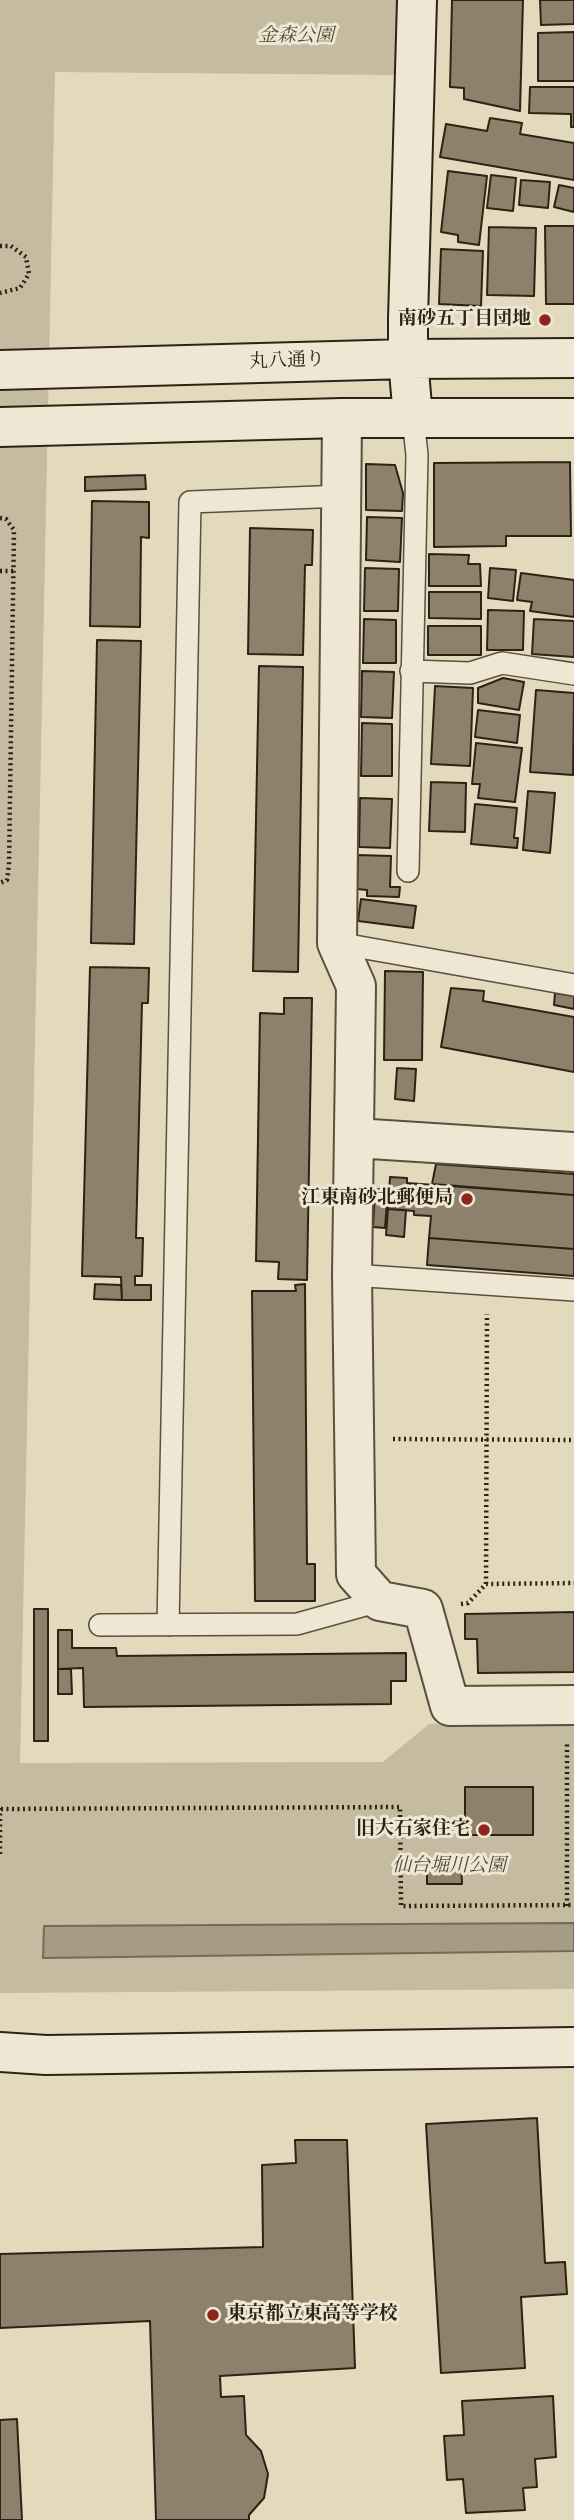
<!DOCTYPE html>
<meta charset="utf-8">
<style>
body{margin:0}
canvas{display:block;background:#e3dabd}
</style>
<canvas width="574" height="2520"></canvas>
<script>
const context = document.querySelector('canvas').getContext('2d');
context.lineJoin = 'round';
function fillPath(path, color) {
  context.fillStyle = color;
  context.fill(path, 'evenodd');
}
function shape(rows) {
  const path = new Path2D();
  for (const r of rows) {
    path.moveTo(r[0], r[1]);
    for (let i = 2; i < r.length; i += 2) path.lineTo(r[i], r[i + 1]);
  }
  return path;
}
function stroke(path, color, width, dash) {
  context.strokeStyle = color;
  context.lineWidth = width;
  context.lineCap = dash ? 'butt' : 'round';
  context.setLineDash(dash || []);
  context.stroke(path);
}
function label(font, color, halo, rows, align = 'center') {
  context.font = font + ' "IM FELL English","Noto Serif JP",serif';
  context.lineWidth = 6;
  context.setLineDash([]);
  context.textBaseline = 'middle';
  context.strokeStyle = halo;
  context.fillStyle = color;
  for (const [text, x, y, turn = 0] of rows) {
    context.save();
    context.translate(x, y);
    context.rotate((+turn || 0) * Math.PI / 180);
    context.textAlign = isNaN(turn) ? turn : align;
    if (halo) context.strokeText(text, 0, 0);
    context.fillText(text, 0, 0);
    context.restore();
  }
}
const green = shape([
 [0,0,396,0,395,75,55,72,20,1763,383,1762,429,1724,574,1719,574,1989,0,1993]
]);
const water = shape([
 [574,1923,574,1951,43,1958,44,1926,574,1923]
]);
const building = shape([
 [452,0,523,0,520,111,464,99,464,88,450,87,452,0],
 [540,0,574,0,574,24,541,25,540,0],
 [574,32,574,81,538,81,538,33,574,32],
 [530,87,574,87,574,127,571,127,571,114,529,113,530,87],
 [490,118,522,123,520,134,574,143,574,180,440,157,446,124,487,131,490,118],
 [448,171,487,176,479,245,458,242,458,235,441,232,448,171],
 [491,175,516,178,513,211,487,208,491,175],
 [521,180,550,182,548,208,519,205,521,180],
 [559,185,574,188,574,212,554,207,559,185],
 [545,226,574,226,574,304,546,304,545,226],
 [489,227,536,228,534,296,487,295,489,227],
 [441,249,483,251,481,306,439,304,441,249],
 [570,462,571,536,506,536,506,546,434,547,434,463,570,462],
 [366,464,395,465,403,493,402,511,366,510,366,464],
 [145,475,146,489,85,491,85,477,145,475],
 [92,501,149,502,149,538,141,537,140,627,90,626,92,501],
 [367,517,402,518,400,562,366,560,367,517],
 [250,528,313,530,312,565,305,565,303,655,248,654,250,528],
 [429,554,469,555,468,564,480,564,481,586,429,586,429,554],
 [365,568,399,569,398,611,364,611,365,568],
 [490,568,516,570,513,601,488,598,490,568],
 [521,573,574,580,574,617,530,611,532,602,517,600,521,573],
 [429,592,481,592,481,619,429,618,429,592],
 [488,610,524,611,523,650,487,650,488,610],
 [364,619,396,620,396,663,363,663,364,619],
 [534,619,574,621,574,657,532,654,534,619],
 [428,626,481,626,481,655,428,655,428,626],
 [97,640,141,641,134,944,91,943,97,640],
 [259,666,303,667,298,972,253,971,259,666],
 [362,671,394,672,392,718,361,717,362,671],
 [503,678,524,682,519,710,478,703,478,688,503,678],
 [435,686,473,688,470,766,431,764,435,686],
 [536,690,574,693,573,775,530,772,536,690],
 [478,710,520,715,517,743,475,737,478,710],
 [362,723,392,724,392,776,361,776,362,723],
 [476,743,522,748,515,802,478,798,480,784,472,784,476,743],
 [431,782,466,783,465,832,429,831,431,782],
 [528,791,555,793,550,853,523,850,528,791],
 [360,798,392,799,390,848,359,847,360,798],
 [475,804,517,808,514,838,518,838,517,848,471,844,475,804],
 [358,855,391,856,390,887,400,887,399,897,367,896,367,890,357,889,358,855],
 [361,899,416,906,413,928,358,921,361,899],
 [90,967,149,968,148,1003,142,1003,136,1238,143,1238,142,1276,135,1276,135,1285,151,1285,151,1300,122,1300,121,1277,82,1276,90,967],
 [385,971,423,972,422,1060,384,1060,385,971],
 [451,988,484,991,483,1001,574,1017,574,1072,441,1047,451,988],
 [555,993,574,996,574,1009,554,1005,555,993],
 [284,998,312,998,307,1280,278,1279,279,1262,256,1261,260,1013,284,1014,284,998],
 [397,1068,416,1069,414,1101,395,1099,397,1068],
 [436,1164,574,1174,574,1195,432,1184,436,1164],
 [390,1177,407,1178,407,1183,574,1195,574,1249,429,1238,431,1216,414,1215,414,1211,388,1209,390,1177],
 [375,1189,388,1190,385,1228,373,1227,375,1189],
 [388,1209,406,1210,404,1237,386,1235,388,1209],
 [429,1238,574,1249,574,1276,427,1265,429,1238],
 [95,1284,121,1285,122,1300,94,1299,95,1284],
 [305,1284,307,1564,315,1564,315,1601,255,1601,252,1291,296,1291,295,1285,305,1284],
 [34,1609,48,1609,48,1741,34,1741,34,1609],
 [574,1612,574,1672,478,1673,477,1639,465,1639,465,1614,574,1612],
 [58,1630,72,1630,72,1648,116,1648,117,1656,406,1653,406,1681,391,1681,391,1704,84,1707,83,1668,58,1669,58,1630],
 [58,1669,71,1669,72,1694,58,1694,58,1669],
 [465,1787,533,1787,533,1835,465,1835,465,1787],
 [427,1860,461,1860,462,1884,427,1884,427,1860],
 [537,2118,545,2263,565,2262,567,2294,521,2297,525,2368,441,2373,426,2124,537,2118],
 [295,2140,347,2140,355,2368,220,2376,221,2397,244,2396,246,2435,261,2451,268,2474,264,2498,249,2515,249,2520,156,2520,150,2321,0,2328,0,2254,263,2247,262,2165,296,2163,295,2140],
 [553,2396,556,2457,535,2459,537,2487,523,2488,525,2510,466,2513,463,2479,447,2480,444,2436,464,2435,462,2401,553,2396],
 [17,2419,22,2520,0,2520,0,2420,17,2419]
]);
const path = shape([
 [0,246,11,246,26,257,29,274,20,288,0,293],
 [0,518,6,519,14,530,9,865,7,880,0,883],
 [0,571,13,571],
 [393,1439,574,1440],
 [486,1584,487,1314],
 [461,1604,468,1603,486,1584,574,1583],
 [1,1809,400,1807,401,1906,574,1905],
 [0,1854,0,1807],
 [567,1906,567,1744]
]);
const lane = shape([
 [411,671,470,673,502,663,574,674],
 [408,871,417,455,413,418],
 [337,943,574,985],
 [352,1275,574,1290],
 [100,1625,297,1624,380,1601],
 [168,1625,190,502,343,496]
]);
const street = shape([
 [342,418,337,943,356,986,352,1275,356,1574,380,1601,423,1609,450,1706,574,1705],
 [355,1138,574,1152]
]);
const secondary = shape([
 [0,370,408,359,574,358],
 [413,418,408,359,408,319,417,0],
 [0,427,342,418,574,418],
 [0,2052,46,2055,574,2047]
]);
const markers = [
 [545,320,7,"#8f2418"],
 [467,1199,7,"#8f2418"],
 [484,1830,7,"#8f2418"],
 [213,2315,7,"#8f2418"]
];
const parkNames = [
 ["金森公園",296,37],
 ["仙台堀川公園",449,1867]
];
const poiNames = [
 ["南砂五丁目団地",531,320],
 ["江東南砂北郵便局",453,1199],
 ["旧大石家住宅",470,1830],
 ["東京都立東高等学校",227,2315,"left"]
];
const streetNames = [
 ["丸八通り",287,362,-2]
];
fillPath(green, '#c4bba0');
fillPath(water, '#a69b84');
stroke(water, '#766a57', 2);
fillPath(building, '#8d816c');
stroke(building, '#2f2114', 2);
stroke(lane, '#5c4f3e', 24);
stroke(street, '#5c4f3e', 42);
stroke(secondary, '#2f2114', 42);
stroke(path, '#2f2114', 4.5, [2, 3.5]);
stroke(lane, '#ede7d4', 21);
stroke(street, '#ede7d4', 38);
stroke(secondary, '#ede7d4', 38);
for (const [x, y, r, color] of markers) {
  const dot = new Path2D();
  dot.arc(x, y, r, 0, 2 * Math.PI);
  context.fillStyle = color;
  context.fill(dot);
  stroke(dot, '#ede7d4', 2.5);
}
label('italic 19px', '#544837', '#ede7d4', parkNames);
label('bold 19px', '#2f2114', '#ede7d4', poiNames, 'right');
label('19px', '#2f2114', '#ede7d4', streetNames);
</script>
